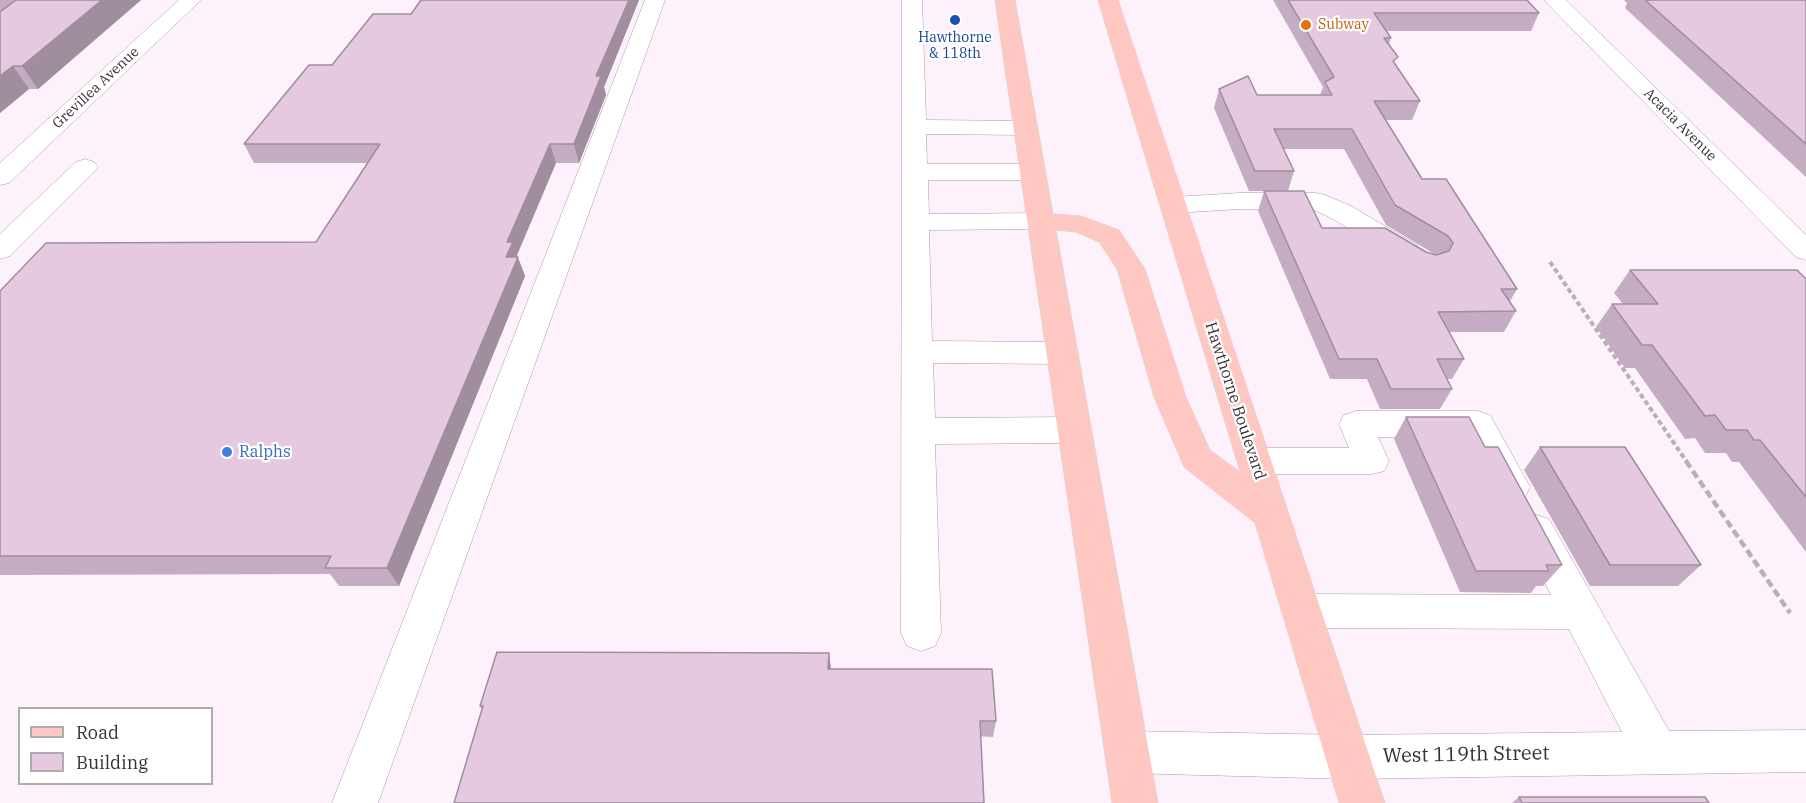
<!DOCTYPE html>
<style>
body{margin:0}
#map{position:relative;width:1806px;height:803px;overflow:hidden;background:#fdf2fb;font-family:"IBM Plex Serif",serif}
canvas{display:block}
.legend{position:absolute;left:18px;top:707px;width:195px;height:78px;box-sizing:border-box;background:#fff;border:2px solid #afabaf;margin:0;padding:8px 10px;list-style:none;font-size:18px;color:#382e37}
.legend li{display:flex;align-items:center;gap:12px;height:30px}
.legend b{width:30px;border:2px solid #afabaf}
</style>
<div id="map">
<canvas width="1806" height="803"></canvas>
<ul class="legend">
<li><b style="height:8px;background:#fec7c2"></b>Road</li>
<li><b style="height:16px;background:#e4c9e1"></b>Building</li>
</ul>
</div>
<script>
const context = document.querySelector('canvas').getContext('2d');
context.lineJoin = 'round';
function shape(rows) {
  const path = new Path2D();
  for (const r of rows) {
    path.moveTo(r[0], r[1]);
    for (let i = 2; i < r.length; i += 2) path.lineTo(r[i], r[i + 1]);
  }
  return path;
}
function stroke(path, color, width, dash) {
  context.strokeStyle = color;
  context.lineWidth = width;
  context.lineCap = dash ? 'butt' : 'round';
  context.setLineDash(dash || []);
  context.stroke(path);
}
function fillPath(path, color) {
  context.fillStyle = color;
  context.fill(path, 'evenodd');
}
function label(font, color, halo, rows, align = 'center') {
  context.font = font + ' "IBM Plex Serif",serif';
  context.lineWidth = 4.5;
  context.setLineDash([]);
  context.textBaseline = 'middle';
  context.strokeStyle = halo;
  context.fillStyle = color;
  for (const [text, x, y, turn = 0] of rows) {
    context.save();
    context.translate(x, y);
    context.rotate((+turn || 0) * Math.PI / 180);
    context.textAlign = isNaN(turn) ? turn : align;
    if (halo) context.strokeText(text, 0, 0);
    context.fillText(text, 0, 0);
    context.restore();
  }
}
const pathFar1 = shape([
 [1550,262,1687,462]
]);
const path = shape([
 [1686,461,1790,613]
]);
const minor = shape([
 [179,0,201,0,9,183,0,185,0,163,179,0],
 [645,0,665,0,378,803,332,803,645,0],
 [902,0,922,0,926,120,1026,121,1035,123,1038,128,1035,133,1026,135,926,134,927,164,1033,164,1042,167,1046,172,1042,177,1033,180,928,180,929,214,1042,213,1052,215,1056,221,1052,227,1042,229,929,230,932,341,1063,342,1074,345,1079,353,1074,361,1063,364,933,363,935,418,1075,417,1087,421,1092,430,1087,439,1075,443,935,444,941,633,935,646,921,651,907,646,901,633,902,0],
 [1544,0,1566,0,1806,235,1806,260,1796,257,1544,0],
 [85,159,94,162,98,167,94,172,10,256,0,259,0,234,76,162,85,159],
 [1240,193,1316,193,1325,195,1351,206,1417,245,1421,251,1417,257,1407,260,1397,257,1331,218,1312,209,1240,209,1173,213,1164,211,1160,205,1164,199,1173,197,1240,193],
 [1356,411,1478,411,1490,415,1530,487,1525,497,1512,501,1499,497,1468,437,1378,437,1389,461,1384,471,1372,474,1255,474,1243,471,1238,461,1243,451,1255,448,1349,448,1339,424,1344,415,1356,411],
 [1536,515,1549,519,1669,731,1806,730,1806,772,1348,779,1127,773,1111,767,1105,752,1111,737,1127,731,1348,735,1622,732,1569,629,1302,628,1288,623,1282,611,1288,599,1302,594,1551,595,1517,530,1523,519,1536,515]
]);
const major = shape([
 [995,0,1015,0,1053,214,1081,216,1119,230,1145,269,1186,397,1210,450,1240,472,1098,0,1118,0,1385,803,1339,803,1255,523,1184,467,1154,397,1117,269,1099,242,1076,232,1056,230,1158,803,1112,803,995,0]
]);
const wall = shape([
 [0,0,141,0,38,89,29,89,0,113],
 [421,0,639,0,604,87,606,95,579,163,556,163,517,255,525,276,399,586,339,586,330,574,0,575,0,291,316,242,367,163,254,163,244,144,332,65,411,14],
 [1273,0,1527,0,1539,13,1531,31,1387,31,1391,38,1389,44,1395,64,1420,101,1412,120,1386,120,1422,179,1517,289,1510,301,1516,311,1504,332,1450,332,1464,359,1452,379,1447,379,1452,389,1440,409,1380,409,1367,379,1330,379,1258,211,1264,191,1322,228,1436,255,1386,225,1344,149,1283,149,1294,171,1288,191,1249,191,1214,108,1219,89,1257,95,1320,95,1323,87],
 [1624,0,1806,0,1806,177,1625,8,1627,3],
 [1630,270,1806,279,1806,552,1739,462,1732,462,1726,453,1705,453,1695,438,1685,439,1635,368,1625,368,1596,327,1612,304,1623,304,1614,293],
 [1406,417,1485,447,1562,565,1543,586,1536,586,1531,593,1460,592,1394,439],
 [1540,447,1701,565,1678,586,1590,586,1524,470],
 [829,653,831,669,996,721,993,737,482,710,480,706],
 [1519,797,1709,803,1512,803]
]);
const shadedWall = shape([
 [102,0,141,0,38,89,22,66],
 [629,0,639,0,604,87,606,95,579,163,574,144,596,76],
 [13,66,29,89,0,113,0,76],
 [550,144,556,163,517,255,525,276,399,586,387,568,507,242],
 [829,653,831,670,828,669]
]);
const building = shape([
 [16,0,102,0,22,66,13,66,0,76,0,12,16,0],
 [421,0,629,0,596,76,601,76,574,144,550,144,507,242,513,242,506,257,518,257,387,568,325,568,331,556,0,556,0,291,46,243,316,242,380,144,244,144,309,65,332,65,373,14,411,14,421,0],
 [1288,0,1527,0,1539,13,1374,13,1391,38,1384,38,1398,57,1393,61,1420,101,1374,101,1422,179,1446,179,1517,289,1501,289,1516,311,1438,312,1464,359,1437,359,1452,389,1391,389,1377,359,1339,359,1264,191,1304,191,1322,228,1385,228,1426,252,1436,255,1449,251,1453,243,1448,236,1395,205,1352,129,1274,129,1294,171,1255,171,1219,89,1248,76,1257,95,1332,95,1325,82,1334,77,1288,0],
 [1645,0,1806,0,1806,144,1645,0],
 [1630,270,1797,270,1806,279,1806,497,1760,440,1754,440,1747,430,1726,430,1715,415,1705,416,1652,345,1642,345,1612,304,1658,304,1630,270],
 [1406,417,1469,417,1485,447,1498,447,1562,565,1546,565,1549,571,1476,571,1406,417],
 [1540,447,1625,447,1701,565,1610,565,1540,447],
 [497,652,829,653,828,669,992,669,996,721,980,721,984,803,454,803,483,706,480,706,497,652],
 [1519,797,1705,797,1709,803,1522,803,1519,797]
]);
const markers = [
 [955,20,6,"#1a4fb4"],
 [1306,25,6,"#e8710a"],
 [227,452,6,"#3f7fe0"]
];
const farFoodnames = [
 ["Subway",1318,25]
];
const farTransitnames = [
 ["Hawthorne",955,38],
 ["& 118th",955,54]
];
const farStreetnames = [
 ["Grevillea Avenue",96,88,-43],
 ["Acacia Avenue",1680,125,45]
];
const streetNames = [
 ["Hawthorne Boulevard",1235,401,72]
];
const shopNames = [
 ["Ralphs",239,452]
];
const nearStreetnames = [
 ["West 119th Street",1466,755,-1]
];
stroke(minor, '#af96ac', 1);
stroke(major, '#d7d5d7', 1);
stroke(pathFar1, '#baafb8', 4, [5, 3]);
stroke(path, '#baafb8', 4.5, [8, 4]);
fillPath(minor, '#fff');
fillPath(major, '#fec7c2');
fillPath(wall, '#c4adc2');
fillPath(shadedWall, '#a08d9e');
fillPath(building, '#e4c9e1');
stroke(building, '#a08d9e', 1.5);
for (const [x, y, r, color] of markers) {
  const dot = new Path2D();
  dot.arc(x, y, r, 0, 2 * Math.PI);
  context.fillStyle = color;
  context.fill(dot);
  stroke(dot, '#fff', 2);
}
label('14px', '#c56008', '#fff', farFoodnames, 'left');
label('14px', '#164399', '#fff', farTransitnames);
label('14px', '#382e37', '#fff', farStreetnames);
label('16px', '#382e37', '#fff', streetNames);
label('16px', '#366cbe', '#fff', shopNames, 'left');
label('20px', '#382e37', '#fff', nearStreetnames);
</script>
